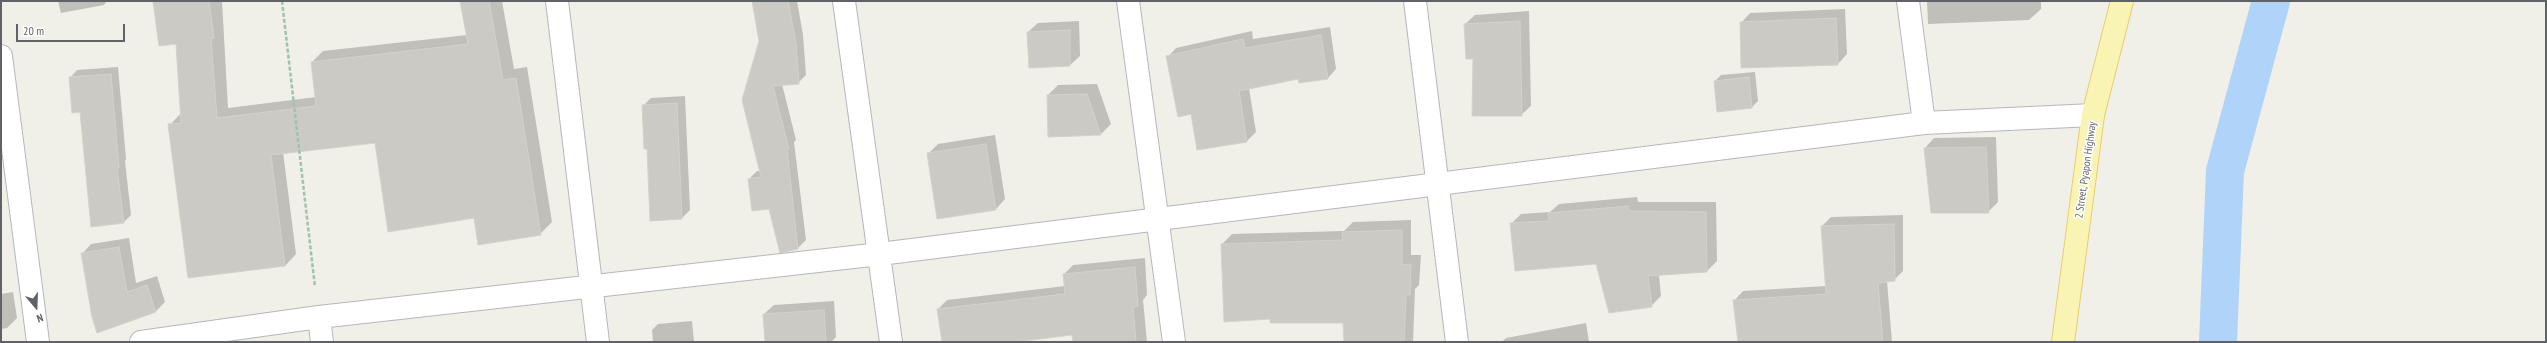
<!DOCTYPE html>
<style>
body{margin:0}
#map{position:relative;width:2547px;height:343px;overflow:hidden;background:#f0efe8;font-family:"PT Sans Narrow",sans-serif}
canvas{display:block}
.frame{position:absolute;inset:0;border:2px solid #5f6267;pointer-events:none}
.north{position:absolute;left:16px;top:287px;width:40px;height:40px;-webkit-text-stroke:3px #fff;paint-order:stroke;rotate:161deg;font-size:11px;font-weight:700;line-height:16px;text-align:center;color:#5f6267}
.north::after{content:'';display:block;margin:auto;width:14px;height:18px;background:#5f6267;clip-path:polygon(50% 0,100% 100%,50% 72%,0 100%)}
.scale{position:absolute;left:16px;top:24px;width:109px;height:18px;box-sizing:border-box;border:2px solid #5f6267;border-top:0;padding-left:5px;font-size:12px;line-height:14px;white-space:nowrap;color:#5f6267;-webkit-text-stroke:3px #fff;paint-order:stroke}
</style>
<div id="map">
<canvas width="2547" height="343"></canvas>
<div class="frame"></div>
<div class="north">N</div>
<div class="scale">20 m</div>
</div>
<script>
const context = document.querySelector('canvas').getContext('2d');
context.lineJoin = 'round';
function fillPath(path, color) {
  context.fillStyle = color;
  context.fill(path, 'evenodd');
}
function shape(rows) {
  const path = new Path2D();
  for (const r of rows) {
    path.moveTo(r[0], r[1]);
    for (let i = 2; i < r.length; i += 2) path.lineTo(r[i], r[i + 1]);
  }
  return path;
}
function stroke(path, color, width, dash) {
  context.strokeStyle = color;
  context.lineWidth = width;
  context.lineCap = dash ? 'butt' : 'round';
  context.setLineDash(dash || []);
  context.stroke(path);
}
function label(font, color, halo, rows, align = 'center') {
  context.font = font + ' "PT Sans Narrow",sans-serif';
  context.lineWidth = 3;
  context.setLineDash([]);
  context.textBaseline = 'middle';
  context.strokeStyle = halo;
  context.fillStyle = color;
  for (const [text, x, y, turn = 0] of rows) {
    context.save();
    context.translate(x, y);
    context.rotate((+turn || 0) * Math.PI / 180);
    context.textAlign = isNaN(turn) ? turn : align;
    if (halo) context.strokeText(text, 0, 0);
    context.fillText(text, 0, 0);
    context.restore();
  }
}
const shadow = shape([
 [58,1,107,1,104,5,61,13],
 [154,1,222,1,228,108,316,97,312,62,323,51,467,35,463,1,502,1,514,69,527,67,552,222,540,234,475,217,375,142,283,152,296,254,285,266,170,125,181,113,177,42],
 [753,1,797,1,803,35,806,75,798,83,782,84,796,140,794,142,806,240,798,248,781,251,770,208,749,179,757,171,761,171,760,41],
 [1927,1,2041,1,2041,9,2029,20,1928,24],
 [1845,9,1847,54,1838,64,1741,23,1750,13],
 [1529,11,1531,106,1521,115,1474,58,1465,24,1475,15],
 [1079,21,1080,56,1070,65,1030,67,1028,32,1038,23],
 [1330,27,1336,69,1328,78,1299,77,1249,88,1256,132,1247,141,1197,149,1192,113,1168,57,1176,48,1252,31,1253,39],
 [118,67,126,159,125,161,131,215,124,222,70,78,77,70],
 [1755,72,1758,101,1752,107,1718,110,1715,81,1721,75],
 [1097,84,1111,124,1101,134,1049,136,1048,95,1058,85],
 [685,96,690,210,682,218,648,148,643,106,651,98],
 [995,135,1005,199,996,209,928,154,938,144],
 [1996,137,1998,202,1988,212,1925,148,1934,138],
 [1637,197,1638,202,1716,202,1717,261,1707,271,1659,275,1661,296,1651,306,1596,263,1511,224,1521,214,1550,212,1559,204],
 [1903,215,1903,271,1894,280,1887,281,1892,342,1739,342,1734,301,1743,291,1826,286,1822,226,1831,217],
 [1411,220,1411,255,1421,255,1419,285,1415,289,1413,342,1345,342,1344,322,1271,318,1222,244,1232,234,1344,231,1353,222],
 [129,238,136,283,157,276,165,302,156,311,97,331,82,254,91,244],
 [1145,258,1147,295,1143,300,1147,342,1074,342,1073,334,1006,342,943,342,938,309,947,300,1065,286,1064,274,1073,265],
 [13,292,17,318,7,328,1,329,1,294],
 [834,301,836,337,831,342,766,342,764,314,774,305],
 [692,321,694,342,653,342,652,330,658,324],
 [1586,323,1589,342,1502,342,1506,338]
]);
const canal = shape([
 [2218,342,2225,171,2271,1]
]);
const building = shape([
 [153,1,209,1,214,38,211,39,217,118,316,106,311,62,468,44,460,1,489,1,503,80,516,78,541,235,478,245,474,218,388,232,375,143,271,155,285,266,188,278,168,124,181,123,176,44,159,46,153,1],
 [752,1,788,1,796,43,799,84,773,86,789,149,787,149,798,249,780,253,769,209,752,211,748,179,761,177,742,100,759,41,752,1],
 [1836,18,1838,65,1741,68,1740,22,1836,18],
 [1520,21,1522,116,1472,116,1473,59,1466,59,1464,24,1520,21],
 [1070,30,1070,66,1029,68,1027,32,1070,30],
 [1321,35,1328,79,1299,83,1298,79,1239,91,1247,142,1197,150,1191,114,1178,117,1166,56,1243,39,1245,48,1321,35],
 [111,74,119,168,117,168,124,223,91,227,80,112,72,113,69,77,111,74],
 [1749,77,1752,108,1717,112,1714,81,1749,77],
 [1087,94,1101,135,1048,137,1047,95,1087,94],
 [677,103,682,219,650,221,647,149,644,149,642,105,677,103],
 [986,144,996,210,937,219,927,153,986,144],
 [1986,147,1989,213,1931,213,1924,148,1986,147],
 [1628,206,1629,211,1706,212,1707,272,1648,276,1652,307,1609,313,1596,264,1515,271,1510,223,1549,221,1548,213,1628,206],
 [1894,224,1895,281,1878,283,1883,342,1738,342,1733,300,1826,294,1821,226,1894,224],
 [1402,230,1402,265,1411,264,1410,295,1406,295,1404,342,1344,342,1343,323,1270,323,1270,319,1224,322,1221,244,1343,240,1342,232,1402,230],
 [119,247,127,292,147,285,156,312,97,333,92,317,81,253,119,247],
 [1135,267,1138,306,1133,307,1136,342,1073,342,1072,335,1015,342,942,342,937,309,1065,294,1063,274,1135,267],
 [824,310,826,342,765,342,763,314,824,310]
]);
const path = shape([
 [282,1,315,287]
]);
const minor = shape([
 [557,1,598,342],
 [844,1,891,342],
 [1128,1,1174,342],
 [1415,1,1457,342],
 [1908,1,1924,123],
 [1,56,38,342],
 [319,317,322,342],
 [141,342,319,317,880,254,1924,123,2093,115]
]);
const primary = shape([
 [2063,342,2093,115,2122,1]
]);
const streetNames = [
 ["2 Street, Pyapon Highway",2086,170,-82]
];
fillPath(shadow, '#0003');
stroke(canal, '#b0d3f9', 38);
fillPath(building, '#cccac5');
stroke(building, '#d5d1c7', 1);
stroke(minor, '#b5b7bb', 24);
stroke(primary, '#e8ce6a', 24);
stroke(path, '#9fc3ad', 2.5, [4, 2]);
stroke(minor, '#fff', 22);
stroke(primary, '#f9f4b4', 22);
label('11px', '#5f6267', '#fff', streetNames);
</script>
